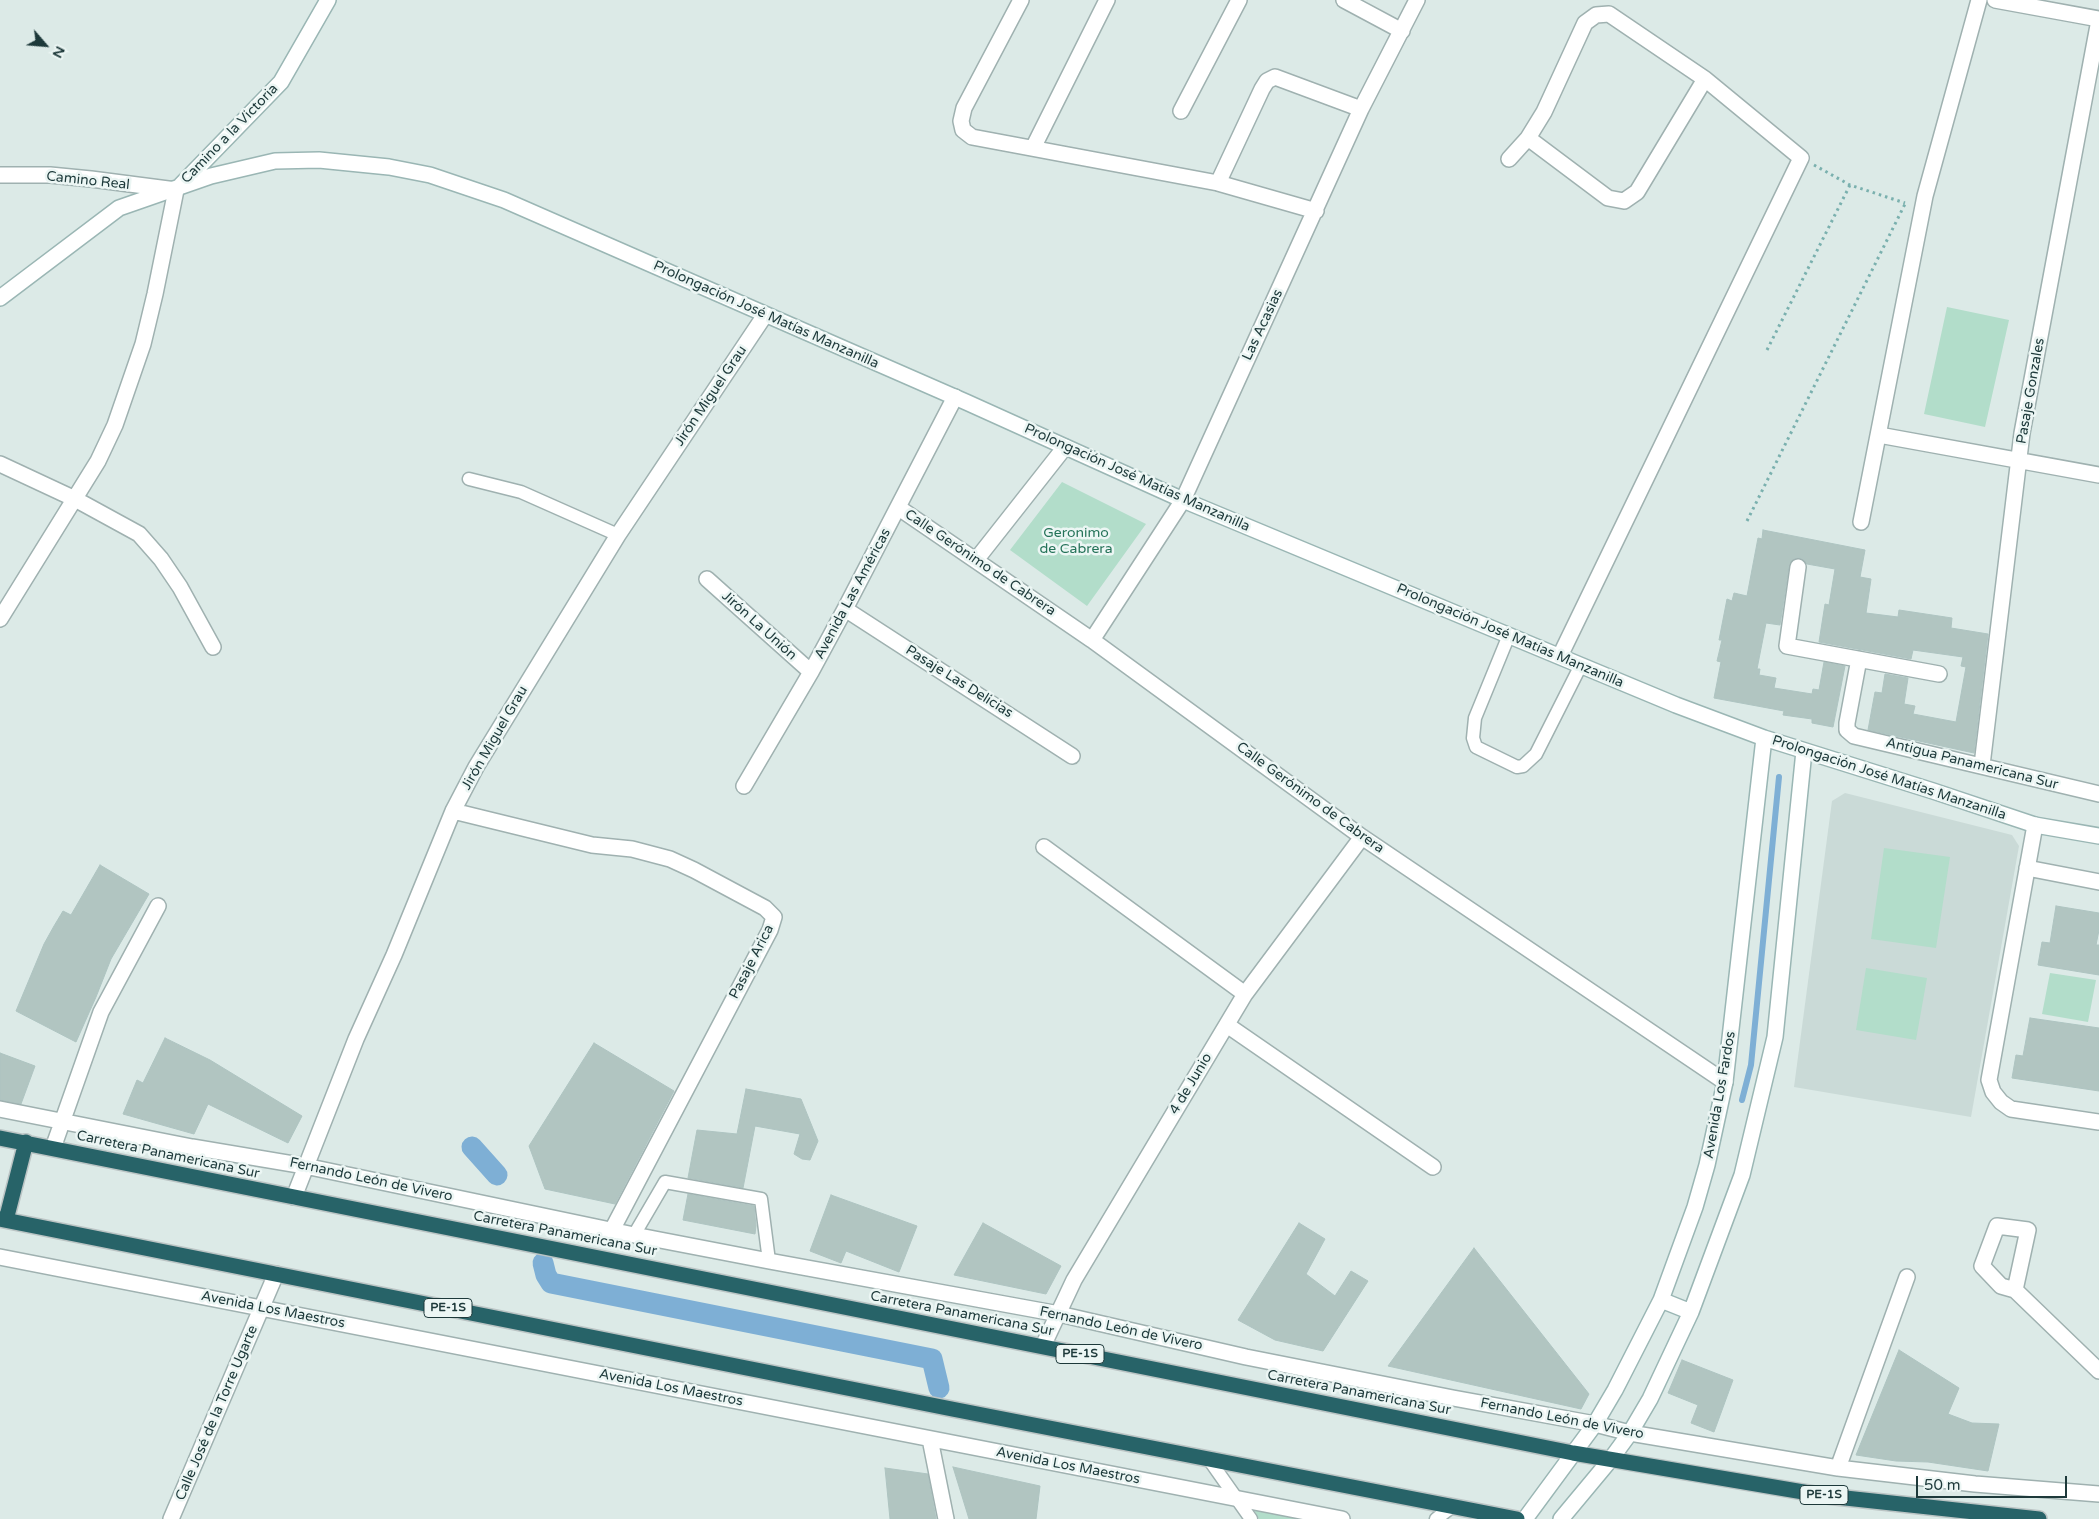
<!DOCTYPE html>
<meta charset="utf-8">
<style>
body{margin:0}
#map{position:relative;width:2099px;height:1519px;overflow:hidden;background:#dceae7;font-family:"Varela Round",sans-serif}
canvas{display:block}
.north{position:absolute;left:20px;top:20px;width:50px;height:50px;-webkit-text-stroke:4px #ecf6f4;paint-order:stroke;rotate:117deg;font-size:14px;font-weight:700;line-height:20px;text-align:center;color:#1d393a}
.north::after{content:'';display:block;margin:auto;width:18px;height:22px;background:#1d393a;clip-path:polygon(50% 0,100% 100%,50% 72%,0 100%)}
.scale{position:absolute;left:1916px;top:1476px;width:151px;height:22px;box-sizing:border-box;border:2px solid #1d393a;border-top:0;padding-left:6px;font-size:15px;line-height:18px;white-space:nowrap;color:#1d393a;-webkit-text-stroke:4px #ecf6f4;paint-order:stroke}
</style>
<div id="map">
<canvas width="2099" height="1519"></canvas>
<div class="north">N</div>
<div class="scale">50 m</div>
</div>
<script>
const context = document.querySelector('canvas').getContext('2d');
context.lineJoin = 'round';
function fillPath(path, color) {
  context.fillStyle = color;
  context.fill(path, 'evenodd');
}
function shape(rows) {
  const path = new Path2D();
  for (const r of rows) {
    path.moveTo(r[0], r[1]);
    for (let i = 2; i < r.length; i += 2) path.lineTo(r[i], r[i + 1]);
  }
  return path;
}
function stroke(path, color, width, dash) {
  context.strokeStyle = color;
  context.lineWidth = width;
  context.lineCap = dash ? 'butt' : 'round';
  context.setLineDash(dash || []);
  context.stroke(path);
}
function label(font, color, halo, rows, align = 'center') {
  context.font = font + ' "Varela Round",sans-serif';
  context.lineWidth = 5;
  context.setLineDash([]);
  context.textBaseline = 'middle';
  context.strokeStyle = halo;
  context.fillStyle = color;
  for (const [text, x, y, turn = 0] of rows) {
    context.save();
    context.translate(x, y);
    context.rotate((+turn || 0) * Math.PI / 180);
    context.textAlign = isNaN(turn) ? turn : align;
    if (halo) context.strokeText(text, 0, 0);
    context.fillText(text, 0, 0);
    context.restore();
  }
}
const built = shape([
 [1845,793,2012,835,2019,846,1971,1117,1794,1087,1832,801]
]);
const green = shape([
 [1947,307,2009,320,1985,427,1924,414],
 [1062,482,1146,524,1087,606,1010,550],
 [1884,848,1950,857,1936,948,1871,939],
 [1866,968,1927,978,1916,1040,1856,1030],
 [2050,973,2096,980,2088,1022,2042,1014],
 [1253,1508,1306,1519,1259,1519]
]);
const stream = shape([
 [1742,1100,1751,1065,1779,777]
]);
const canal = shape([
 [472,1147,497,1175],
 [543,1263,546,1275,551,1283,932,1359,939,1388]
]);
const building = shape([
 [1763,530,1865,550,1860,577,1871,579,1866,613,1898,617,1899,610,1952,618,1951,628,1988,634,1974,753,1868,730,1875,692,1882,693,1885,674,1908,678,1904,704,1915,706,1913,714,1956,722,1966,667,1961,666,1963,657,1913,650,1911,659,1819,642,1825,604,1829,605,1835,569,1807,564,1800,558,1794,559,1789,566,1780,625,1766,623,1757,669,1760,669,1759,675,1776,678,1774,688,1812,694,1813,689,1819,690,1824,662,1845,666,1833,727,1812,723,1812,719,1783,715,1784,711,1714,698,1721,662,1717,661,1722,640,1719,640,1727,599,1732,601,1734,593,1747,596,1758,538,1762,539,1763,530],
 [100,865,149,894,111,959,96,997,76,1042,16,1011,44,944,54,926,63,911,71,915,100,865],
 [2056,906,2099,913,2099,930,2096,945,2099,945,2099,975,2038,965,2042,942,2050,943,2056,906],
 [2030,1018,2099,1028,2099,1091,2012,1078,2016,1055,2023,1056,2030,1018],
 [165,1038,210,1060,302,1116,288,1143,208,1104,194,1134,123,1114,137,1080,143,1083,165,1038],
 [594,1043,674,1091,615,1204,545,1189,529,1146,594,1043],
 [0,1053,35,1066,21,1104,0,1100,0,1053],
 [746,1089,801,1099,818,1141,810,1160,802,1159,794,1154,800,1134,755,1126,743,1188,688,1178,697,1130,737,1134,746,1089],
 [688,1194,754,1206,756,1226,755,1234,683,1220,688,1194],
 [831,1195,917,1226,899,1272,846,1251,841,1263,810,1251,831,1195],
 [983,1223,1061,1266,1046,1294,954,1275,983,1223],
 [1299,1223,1325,1239,1306,1274,1335,1296,1351,1271,1368,1281,1323,1351,1275,1340,1238,1320,1299,1223],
 [1474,1248,1589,1394,1581,1409,1388,1366,1474,1248],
 [1899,1350,1959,1388,1948,1414,1972,1423,1999,1424,1988,1471,1928,1462,1896,1461,1856,1455,1899,1350],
 [1682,1360,1733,1380,1714,1432,1691,1423,1698,1405,1668,1393,1682,1360],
 [953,1467,1040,1486,1036,1519,969,1519,953,1467],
 [885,1468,928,1474,936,1519,890,1519,885,1468]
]);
const path = shape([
 [1814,165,1850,185,1905,203],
 [1767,350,1850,185],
 [1747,521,1905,204]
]);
const lane = shape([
 [469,479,521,492,618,535],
 [1509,635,1475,718,1473,738,1476,747,1517,767,1523,766,1536,754,1581,665],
 [634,1235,665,1182,761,1199,769,1261],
 [1208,1458,1251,1519],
 [1436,1519,1453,1506]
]);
const street = shape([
 [1021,0,964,108,961,121,963,130,972,137,1218,183,1316,211],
 [1344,0,1402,31],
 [1995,0,2099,19],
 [1181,111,1239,0],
 [1528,138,1608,198,1624,201,1637,192,1705,79],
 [1033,148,1107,0],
 [1509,159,1528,138,1544,112,1585,23,1596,15,1609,14,1705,79,1801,158,1560,656],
 [0,175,50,175,91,179,176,190,155,294,143,344,115,425,98,461,0,619],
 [1218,183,1262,89,1267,81,1275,77,1361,109],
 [1879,435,2099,475],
 [0,464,75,499,139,534,161,559,180,587,213,647],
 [899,508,1092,640,1362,837,1725,1082],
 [1861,522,1925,196,1979,0],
 [976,560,1065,447],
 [1798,567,1787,646,1939,674],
 [707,579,811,672],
 [845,609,1072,756],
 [1092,640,1183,500,1361,109,1417,0],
 [1859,659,1847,723,1847,730,1854,736,2099,794],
 [1982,765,2022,433,2099,20],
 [744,786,811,672,845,609,955,397],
 [453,811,592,845,632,849,670,859,694,870,765,908,774,917,770,930,612,1230],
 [2035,825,1989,1080,1993,1092,2001,1102,2011,1109,2099,1122],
 [1044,847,1245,994],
 [2027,868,2099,882],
 [1227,1025,1433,1167],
 [0,1109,192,1147,305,1166,634,1235,769,1261,1059,1314,1246,1357,1453,1398,1595,1424,1630,1433,1838,1468,1975,1484,2099,1494],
 [53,1148,101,1012,158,906],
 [294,1197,356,1039,394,955,453,811,476,767,618,535,765,315],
 [0,1257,1342,1519],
 [2015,1290,2028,1230,1997,1226,1982,1266,2001,1286,2015,1290,2099,1371],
 [1043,1346,1074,1280,1245,994,1362,837],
 [930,1439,946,1519],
 [1838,1468,1907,1277],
 [171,1519,276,1274]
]);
const secondary = shape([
 [181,185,281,82,328,0],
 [0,298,119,208,211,176,275,161,319,160,389,167,430,175,504,200,966,402,1183,500,1676,705,1764,738,1933,791,2035,825,2099,836],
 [1661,1300,1691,1312],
 [1525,1519,1595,1424,1615,1390,1661,1300,1695,1207,1707,1165,1725,1082,1764,738],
 [1561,1519,1611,1459,1630,1433,1650,1399,1691,1312,1742,1175,1775,1037,1804,751]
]);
const highway = shape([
 [0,1138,1573,1453,1827,1496,2039,1519],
 [0,1219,952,1409,1517,1519],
 [6,1220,26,1142]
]);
const shields = [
 [448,1308,48],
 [1080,1354,48],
 [1824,1495,48]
];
const shieldNames = [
 ["PE-1S",448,1308],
 ["PE-1S",1080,1354],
 ["PE-1S",1824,1495]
];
const streetNames = [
 ["Camino a la Victoria",230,134,-46],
 ["Camino Real",88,181,6],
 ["Prolongación José Matías Manzanilla",766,315,24],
 ["Las Acasias",1263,325,-65],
 ["Pasaje Gonzales",2031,391,-80],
 ["Jirón Miguel Grau",711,396,-56],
 ["Prolongación José Matías Manzanilla",1137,478,24],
 ["Calle Gerónimo de Cabrera",980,563,34],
 ["Avenida Las Américas",853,594,-62],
 ["Jirón La Unión",759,626,42],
 ["Prolongación José Matías Manzanilla",1510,636,23],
 ["Pasaje Las Delicias",959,682,32],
 ["Jirón Miguel Grau",495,738,-60],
 ["Antigua Panamericana Sur",1972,764,14],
 ["Prolongación José Matías Manzanilla",1889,778,18],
 ["Calle Gerónimo de Cabrera",1310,798,36],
 ["Pasaje Arica",752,962,-63],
 ["4 de Junio",1191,1084,-59],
 ["Avenida Los Fardos",1720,1095,-80],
 ["Carretera Panamericana Sur",168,1155,12],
 ["Fernando León de Vivero",371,1180,12],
 ["Carretera Panamericana Sur",565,1234,11],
 ["Avenida Los Maestros",273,1310,11],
 ["Carretera Panamericana Sur",962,1314,11],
 ["Fernando León de Vivero",1121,1329,12],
 ["Avenida Los Maestros",671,1388,11],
 ["Carretera Panamericana Sur",1359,1393,11],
 ["Calle José de la Torre Ugarte",217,1413,-67],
 ["Fernando León de Vivero",1562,1419,11],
 ["Avenida Los Maestros",1068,1466,11]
];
const parkNames = [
 ["Geronimo",1076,533],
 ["de Cabrera",1076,549]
];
fillPath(built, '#cadad7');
fillPath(green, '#b2ddca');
stroke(stream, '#7eafd5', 6);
stroke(canal, '#7eafd5', 21);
fillPath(building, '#b1c5c1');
stroke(building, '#aec4c1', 1);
stroke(lane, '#9fb1b0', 15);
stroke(street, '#9fb1b0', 18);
stroke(secondary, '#9ab6b4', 18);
stroke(highway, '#bbc4c4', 18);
stroke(path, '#7ab0ae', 3, [2.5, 4]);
stroke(lane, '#fff', 12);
stroke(street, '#fff', 15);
stroke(secondary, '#fff', 15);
stroke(highway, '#276368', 15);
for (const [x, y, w] of shields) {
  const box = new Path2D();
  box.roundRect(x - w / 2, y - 9.5, w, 19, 4);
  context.fillStyle = '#ecf6f4';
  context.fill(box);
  stroke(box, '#1d393a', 1);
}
label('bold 12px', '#1d393a', null, shieldNames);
label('14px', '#1d393a', '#ecf6f4', streetNames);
label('14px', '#257359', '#ecf6f4', parkNames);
</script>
